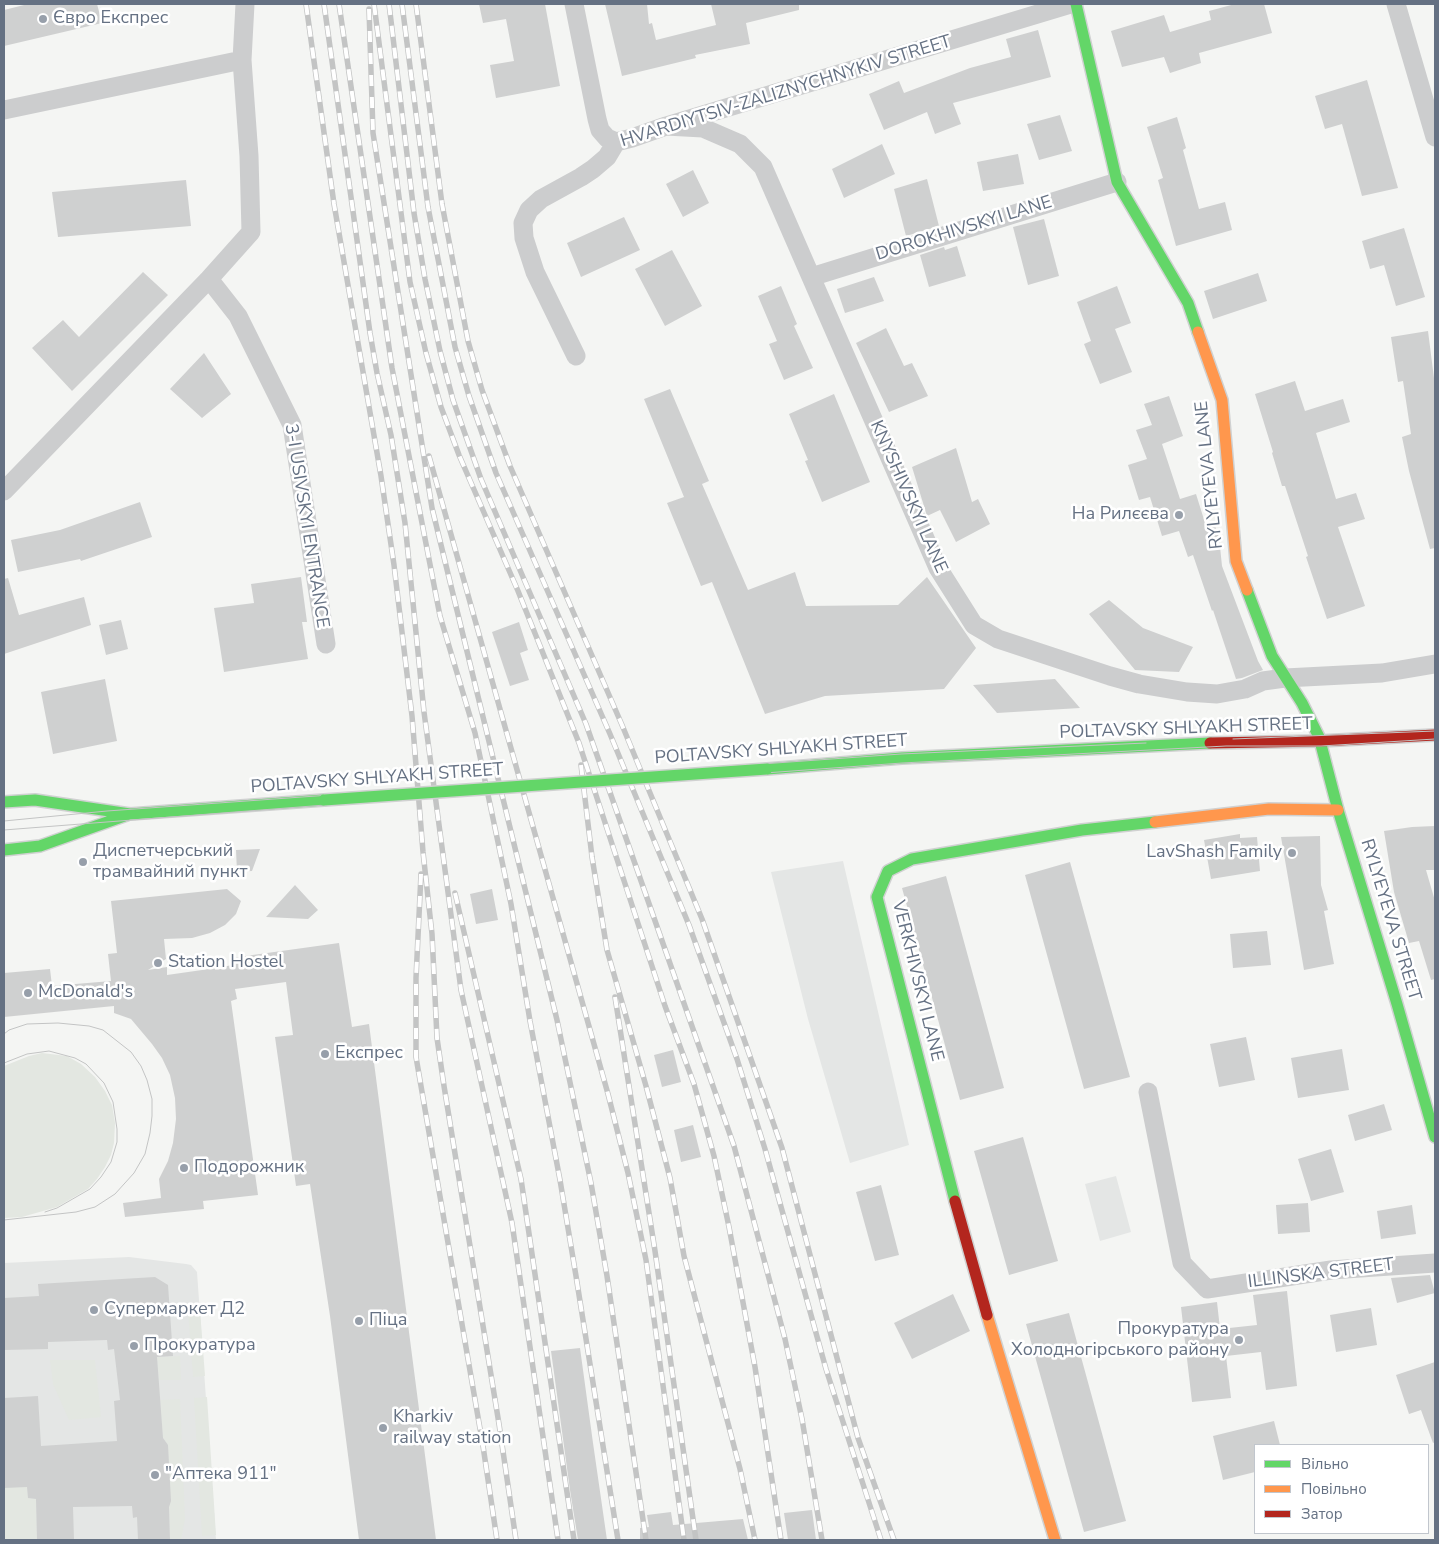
<!DOCTYPE html>
<meta charset="utf-8">
<style>
body{margin:0}
#map{position:relative;width:1439px;height:1544px;overflow:hidden;background:#f4f5f3;font-family:"Nunito Sans",sans-serif}
canvas{display:block}
.frame{position:absolute;inset:0;border:5px solid #657183;pointer-events:none}
.legend{position:absolute;left:1254px;top:1444px;width:175px;height:90px;box-sizing:border-box;background:#fff;border:1px solid #c1c6cd;margin:0;padding:6px 9px;list-style:none;font-size:15px;color:#657183}
.legend li{display:flex;align-items:center;gap:10px;height:25px}
.legend b{width:25px;border:1px solid #c1c6cd}
</style>
<div id="map">
<canvas width="1439" height="1544"></canvas>
<div class="frame"></div>
<ul class="legend">
<li><b style="height:6px;background:#63d668"></b>Вільно</li>
<li><b style="height:6px;background:#ff974d"></b>Повільно</li>
<li><b style="height:6px;background:#b3261e"></b>Затор</li>
</ul>
</div>
<script>
const context = document.querySelector('canvas').getContext('2d');
context.lineJoin = 'round';
function fillPath(path, color) {
  context.fillStyle = color;
  context.fill(path, 'evenodd');
}
function shape(rows) {
  const path = new Path2D();
  for (const r of rows) {
    path.moveTo(r[0], r[1]);
    for (let i = 2; i < r.length; i += 2) path.lineTo(r[i], r[i + 1]);
  }
  return path;
}
function stroke(path, color, width, dash) {
  context.strokeStyle = color;
  context.lineWidth = width;
  context.lineCap = dash ? 'butt' : 'round';
  context.setLineDash(dash || []);
  context.stroke(path);
}
function label(font, color, halo, rows, align = 'center') {
  context.font = font + ' "Nunito Sans",sans-serif';
  context.lineWidth = 5;
  context.setLineDash([]);
  context.textBaseline = 'middle';
  context.strokeStyle = halo;
  context.fillStyle = color;
  for (const [text, x, y, turn = 0] of rows) {
    context.save();
    context.translate(x, y);
    context.rotate((+turn || 0) * Math.PI / 180);
    context.textAlign = isNaN(turn) ? turn : align;
    if (halo) context.strokeText(text, 0, 0);
    context.fillText(text, 0, 0);
    context.restore();
  }
}
const built = shape([
 [843,861,909,1145,850,1163,808,1019,771,872],
 [1116,1176,1131,1232,1100,1241,1085,1184],
 [129,1257,186,1264,191,1265,197,1272,216,1540,4,1540,4,1263]
]);
const green = shape([
 [42,1053,67,1056,81,1064,95,1077,105,1091,112,1105,115,1123,114,1143,111,1155,105,1167,97,1179,88,1189,57,1207,22,1217,4,1218,4,1066,29,1056],
 [200,1310,205,1376,193,1377,188,1311],
 [180,1356,181,1380,159,1380,157,1357],
 [50,1360,95,1360,101,1417,69,1420,53,1384],
 [207,1397,216,1535,202,1536,194,1398],
 [180,1399,185,1519,181,1540,170,1540,168,1445,163,1438,160,1400],
 [10,1484,27,1484,28,1498,36,1499,37,1540,4,1540,4,1488]
]);
const building = shape([
 [28,4,97,4,102,23,4,46,4,10],
 [479,4,545,4,560,86,496,98,490,65,514,61,506,19,483,23],
 [605,4,647,4,649,24,652,23,656,40,716,25,711,4,799,4,799,10,746,23,750,44,695,55,696,58,622,76],
 [1235,4,1264,4,1272,33,1199,53,1201,63,1170,73,1164,57,1122,67,1111,31,1164,15,1170,32,1211,20,1209,11],
 [1038,30,1051,77,953,103,961,124,935,134,927,112,884,130,869,94,899,81,904,93,970,68,1011,57,1006,39],
 [1367,80,1398,188,1362,196,1342,124,1325,129,1315,96],
 [1060,115,1072,151,1039,160,1027,124],
 [1177,117,1186,148,1183,150,1199,209,1225,202,1232,230,1176,246,1158,180,1163,178,1147,127],
 [882,144,895,174,844,198,832,169],
 [1018,154,1024,184,983,191,977,162],
 [693,170,709,203,683,217,666,184],
 [927,179,939,226,906,236,894,189],
 [186,180,191,226,58,237,52,192],
 [624,217,640,250,581,277,567,243],
 [1044,219,1059,276,1028,285,1013,227],
 [1404,228,1425,297,1396,306,1384,265,1370,269,1362,241],
 [957,246,966,276,929,287,920,255,944,247,945,250],
 [672,250,702,306,665,326,635,269],
 [143,272,168,295,72,391,32,348,63,320,79,337],
 [1258,273,1267,301,1213,319,1204,291],
 [874,277,884,301,845,313,837,289],
 [781,286,797,324,794,326,813,368,784,380,769,344,777,341,758,296],
 [1117,286,1131,323,1115,329,1132,372,1100,384,1084,344,1091,341,1077,302],
 [886,328,904,366,912,363,928,396,889,412,856,343],
 [1428,331,1435,386,1435,548,1430,549,1409,471,1402,437,1411,434,1403,381,1398,382,1391,337],
 [204,353,231,394,202,418,170,389],
 [1295,381,1305,411,1343,399,1350,422,1316,433,1336,499,1356,493,1365,519,1338,527,1365,606,1327,619,1306,557,1308,556,1285,486,1282,486,1272,453,1273,452,1255,394],
 [670,389,709,481,702,484,748,590,795,572,806,606,898,605,927,577,976,648,944,689,825,696,765,714,712,582,701,586,667,503,684,497,644,399],
 [834,394,870,482,822,502,805,461,808,460,789,414],
 [1169,396,1183,436,1162,444,1180,499,1196,494,1206,526,1214,523,1219,537,1222,566,1258,661,1263,670,1242,678,1236,679,1213,610,1212,611,1193,555,1188,557,1179,531,1162,536,1150,497,1139,500,1128,465,1147,459,1136,430,1152,425,1144,404],
 [956,448,972,502,978,499,990,524,956,542,940,510,927,516,912,467],
 [140,502,152,537,81,561,80,559,18,572,11,540,60,530],
 [301,577,307,622,302,622,308,659,224,672,214,608,254,603,251,584],
 [8,578,19,615,84,597,91,625,4,654,4,579],
 [1109,600,1143,628,1193,647,1179,672,1135,670,1089,614],
 [121,620,128,649,106,655,99,625],
 [519,622,528,650,520,653,529,680,510,686,492,632],
 [105,679,117,741,53,754,41,692],
 [1055,679,1080,708,997,713,973,685],
 [1435,826,1435,870,1426,870,1435,901,1435,979,1431,980,1419,941,1409,943,1394,892,1384,831,1412,827],
 [1240,834,1240,838,1257,837,1260,871,1211,879,1204,840],
 [1320,836,1321,885,1328,910,1324,911,1334,964,1304,970,1281,837],
 [260,849,252,871,237,872,236,850],
 [1070,862,1130,1077,1084,1089,1025,875],
 [946,876,1004,1088,960,1100,902,888],
 [295,885,318,910,308,919,266,917],
 [227,889,241,901,236,914,225,925,210,933,192,938,164,939,166,959,148,970,167,967,167,975,216,968,215,970,218,968,232,965,231,958,339,943,352,1027,369,1024,436,1540,359,1540,330,1316,310,1184,296,1186,275,1037,293,1035,286,982,235,989,237,999,231,1001,258,1195,203,1201,204,1209,125,1217,123,1203,161,1198,159,1179,168,1161,173,1143,176,1119,175,1098,170,1075,162,1058,152,1044,131,1019,114,1013,114,1006,4,1017,4,973,50,969,52,986,111,981,108,954,117,953,111,901],
 [492,889,498,920,476,924,470,894],
 [1267,931,1271,965,1233,968,1230,934],
 [1246,1037,1255,1080,1219,1087,1210,1044],
 [1342,1049,1349,1090,1298,1098,1291,1058],
 [673,1050,681,1082,662,1087,654,1055],
 [1384,1104,1392,1130,1355,1141,1348,1115],
 [693,1125,701,1157,681,1162,674,1130],
 [1023,1137,1058,1261,1009,1275,974,1151],
 [1331,1149,1344,1192,1311,1201,1298,1159],
 [881,1185,899,1255,875,1261,856,1192],
 [1308,1203,1310,1232,1278,1234,1276,1205],
 [1412,1205,1416,1234,1381,1239,1377,1211],
 [1430,1275,1435,1293,1397,1303,1391,1278],
 [155,1277,168,1285,173,1356,157,1357,163,1438,168,1445,171,1501,169,1507,170,1540,138,1540,137,1517,133,1518,132,1506,73,1507,74,1540,37,1540,36,1499,28,1498,27,1487,4,1488,4,1398,38,1396,41,1446,117,1441,114,1401,120,1400,114,1349,108,1350,107,1340,48,1342,48,1349,4,1350,4,1298,39,1296,38,1284],
 [1287,1291,1297,1386,1266,1390,1261,1352,1226,1356,1231,1398,1192,1402,1181,1307,1217,1302,1220,1329,1257,1325,1253,1295],
 [953,1294,970,1331,912,1359,894,1323],
 [1371,1308,1377,1345,1336,1352,1330,1315],
 [1069,1313,1126,1521,1084,1532,1026,1324],
 [580,1348,593,1443,607,1540,578,1540,570,1490,551,1351],
 [1435,1362,1435,1442,1433,1443,1421,1410,1409,1414,1396,1375],
 [1274,1421,1280,1445,1255,1445,1255,1472,1223,1480,1213,1436],
 [812,1510,816,1540,788,1540,784,1513],
 [671,1512,673,1525,743,1519,748,1540,640,1540,640,1528,649,1527,647,1515]
]);
const street = shape([
 [574,4,597,119,600,130,607,138,616,142],
 [1396,4,1435,137],
 [4,110,242,60],
 [666,126,703,128,740,144,763,167,938,568,974,625,998,639,1110,676,1139,684,1187,692,1217,694,1245,689,1263,681,1285,678,1382,673,1435,664],
 [811,277,1117,182],
 [209,279,238,316,292,425,326,644],
 [576,356,535,272,524,238,523,223,529,210,541,199,581,177,593,169,607,157,616,142,632,138,666,126,1071,4],
 [4,491,209,279,251,232,249,156,242,60,245,4],
 [1148,1092,1182,1263,1207,1289,1331,1270,1435,1263]
]);
const fast = shape([
 [1076,4,1117,182,1188,303,1198,332],
 [1247,590,1272,656,1302,703,1319,737,1338,810,1397,1004,1435,1137],
 [767,769,902,758,1210,743],
 [4,802,35,800,130,814,324,800],
 [4,850,40,846,127,815],
 [955,1201,877,897,888,871,912,859,1082,830,1155,822]
]);
const slow = shape([
 [1198,332,1222,400,1236,561,1247,590],
 [1155,822,1269,809,1338,810],
 [987,1315,1055,1540]
]);
const jam = shape([
 [1210,743,1320,741,1435,735],
 [955,1201,987,1315]
]);
const tram = shape([
 [1233,739,1435,731],
 [4,821,107,811,901,754,1146,743],
 [4,830,325,805,902,763,1226,746,1321,746,1435,739],
 [4,1034,9,1030,27,1024,58,1023,89,1026,103,1030,131,1052,141,1066,147,1080,152,1099,152,1116,150,1133,145,1154,134,1173,115,1194,95,1207,76,1212,4,1220],
 [4,1063,27,1054,49,1051,75,1058,86,1064,104,1083,113,1102,117,1129,117,1142,111,1162,101,1177,90,1189,57,1208,45,1212]
]);
const rail = shape([
 [306,4,334,204,381,476,394,565,412,716,423,852,432,934,437,1038,444,1086,499,1424,516,1540],
 [324,4,370,333,377,373,391,435,405,523,424,712,461,990,512,1223,558,1540],
 [339,4,392,368,440,616,475,733,511,904,530,1021,560,1180,576,1276,618,1540],
 [374,4,410,282,426,353,441,407,459,455,518,591,579,743,665,1006,694,1084,714,1156,729,1227,755,1367,781,1540],
 [389,4,414,213,425,279,440,351,453,400,481,479,586,724,734,1146,785,1339,802,1419,822,1540],
 [402,4,428,207,455,347,469,396,496,473,610,734,689,925,737,1059,765,1149,826,1369,881,1540],
 [416,4,442,204,468,341,482,390,510,466,622,725,702,919,782,1148,858,1438,894,1540],
 [369,9,373,133,432,508,557,1020,591,1183,607,1276,646,1540],
 [429,456,608,1094,628,1173,646,1260,684,1540],
 [581,765,592,857,607,950,646,1086,670,1178,684,1256,740,1469,755,1540],
 [421,874,416,978,416,1057,483,1446,497,1540],
 [455,893,521,1179,574,1540],
 [615,997,655,1251,696,1540]
]);
const fastBridge = shape([
 [324,800,767,769]
]);
const markers = [
 [43,19,5,"#979faa"],
 [1179,515,5,"#979faa"],
 [1292,853,5,"#979faa"],
 [83,862,5,"#979faa"],
 [158,963,5,"#979faa"],
 [28,993,5,"#979faa"],
 [325,1054,5,"#979faa"],
 [184,1168,5,"#979faa"],
 [94,1310,5,"#979faa"],
 [359,1321,5,"#979faa"],
 [1239,1340,5,"#979faa"],
 [134,1346,5,"#979faa"],
 [383,1428,5,"#979faa"],
 [155,1475,5,"#979faa"]
];
const poiNames = [
 ["Євро Експрес",53,19],
 ["На Рилєєва",1169,515,"right"],
 ["Диспетчерський",93,852],
 ["трамвайний пункт",93,873],
 ["LavShash Family",1282,853,"right"],
 ["Station Hostel",168,963],
 ["McDonald's",38,993],
 ["Експрес",335,1054],
 ["Подорожник",194,1168],
 ["Супермаркет Д2",104,1310],
 ["Піца",369,1321],
 ["Прокуратура",1229,1330,"right"],
 ["Холодногірського району",1229,1351,"right"],
 ["Прокуратура",144,1346],
 ["Kharkiv",393,1418],
 ["railway station",393,1439],
 ["\"Аптека 911\"",165,1475]
];
const streetNames = [
 ["HVARDIYTSIV-ZALIZNYCHNYKIV STREET",786,92,-17],
 ["DOROKHIVSKYI LANE",964,229,-17],
 ["RYLYEYEVA LANE",1210,475,-96],
 ["KNYSHIVSKYI LANE",908,497,66],
 ["3-I USIVSKYI ENTRANCE",306,526,81],
 ["POLTAVSKY SHLYAKH STREET",1186,729,-2],
 ["POLTAVSKY SHLYAKH STREET",781,750,-4],
 ["POLTAVSKY SHLYAKH STREET",377,779,-4],
 ["RYLYEYEVA STREET",1390,920,73],
 ["VERKHIVSKYI LANE",917,981,76],
 ["ILLINSKA STREET",1321,1274,-7]
];
fillPath(built, '#e4e6e5');
fillPath(green, '#e3e7e1');
fillPath(building, '#cfd0d0');
stroke(fast, '#d0d1d1', 14);
stroke(slow, '#d0d1d1', 14);
stroke(jam, '#d0d1d1', 14);
stroke(street, '#cccdce', 19);
stroke(fast, '#63d668', 11);
stroke(slow, '#ff974d', 11);
stroke(jam, '#b3261e', 11);
stroke(tram, '#c3c4c4', 1);
stroke(rail, '#c3c4c4', 5.5);
stroke(rail, '#fff', 4, [11]);
stroke(fastBridge, '#d0d1d1', 14, []);
stroke(fastBridge, '#63d668', 11);
for (const [x, y, r, color] of markers) {
  const dot = new Path2D();
  dot.arc(x, y, r, 0, 2 * Math.PI);
  context.fillStyle = color;
  context.fill(dot);
  stroke(dot, '#fff', 2);
}
label('18px', '#657183', '#fff', poiNames, 'left');
label('18px', '#657183', '#fff', streetNames);
</script>
